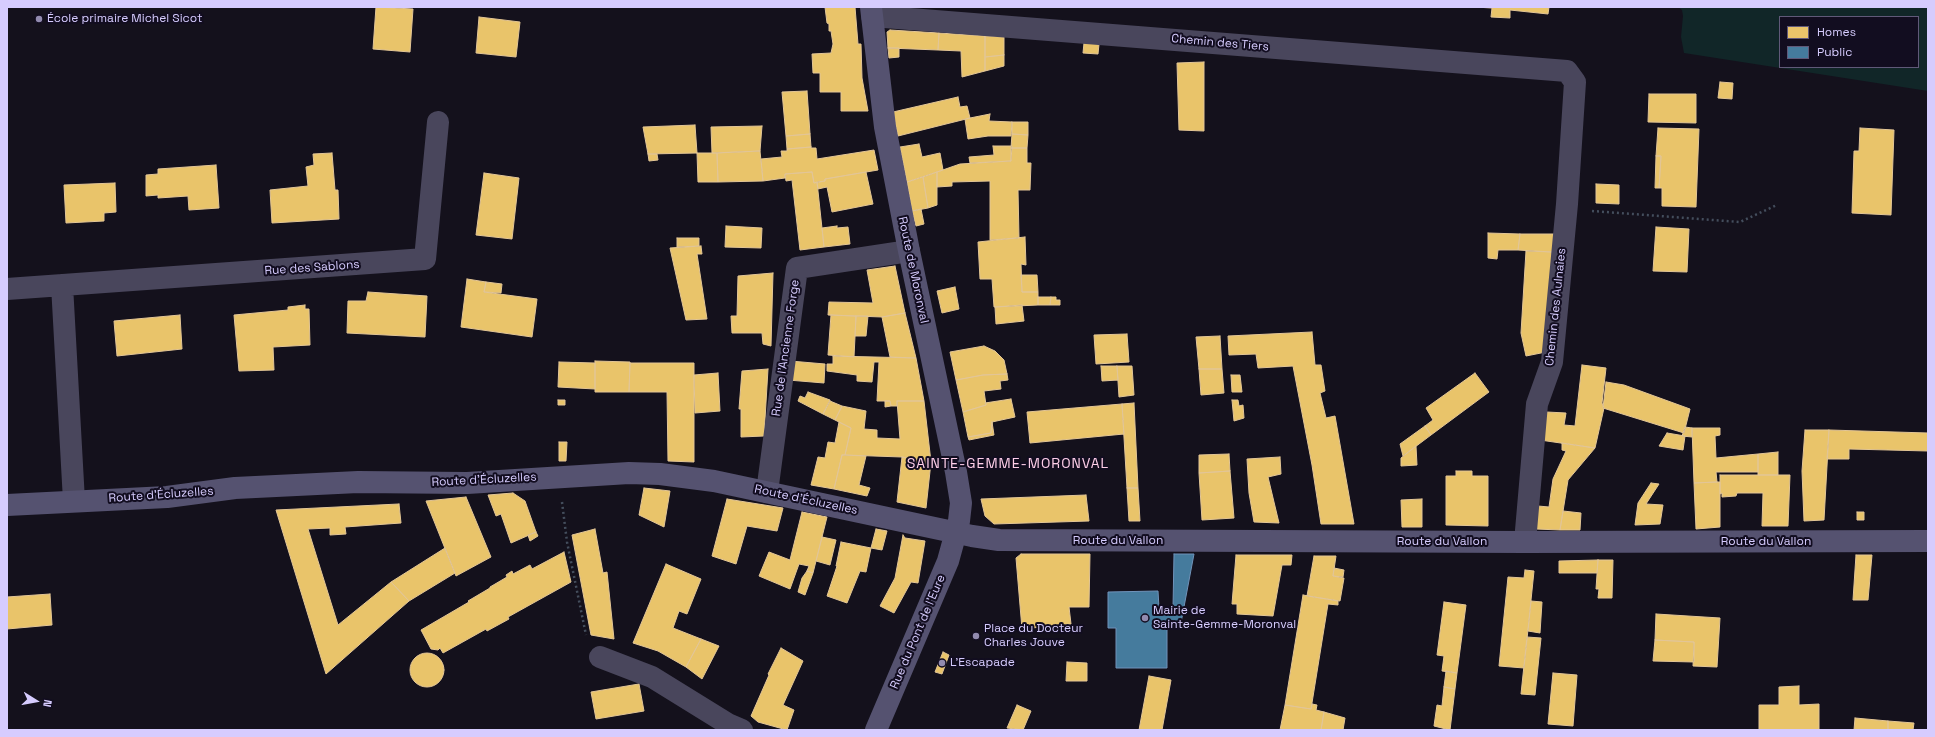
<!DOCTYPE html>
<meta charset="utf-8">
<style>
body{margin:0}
#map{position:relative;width:1935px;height:737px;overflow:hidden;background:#14111c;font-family:"Space Grotesk",sans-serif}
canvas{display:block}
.frame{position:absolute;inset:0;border:8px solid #d6ccfe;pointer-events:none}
.legend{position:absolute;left:1779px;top:16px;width:140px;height:52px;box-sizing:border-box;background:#120d20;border:1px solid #605979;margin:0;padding:5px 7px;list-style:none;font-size:12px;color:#d6ccfe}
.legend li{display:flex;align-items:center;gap:8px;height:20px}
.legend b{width:20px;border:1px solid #605979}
.north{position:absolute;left:16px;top:681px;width:40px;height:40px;-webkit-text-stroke:3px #120d20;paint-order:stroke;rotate:101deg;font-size:11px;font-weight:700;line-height:16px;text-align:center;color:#d6ccfe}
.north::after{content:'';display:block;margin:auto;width:14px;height:18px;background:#d6ccfe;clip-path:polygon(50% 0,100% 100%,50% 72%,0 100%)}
</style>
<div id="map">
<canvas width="1935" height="737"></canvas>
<div class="frame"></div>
<ul class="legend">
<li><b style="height:11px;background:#e9c46a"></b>Homes</li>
<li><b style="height:11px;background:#457b9d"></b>Public</li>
</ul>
<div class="north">N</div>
</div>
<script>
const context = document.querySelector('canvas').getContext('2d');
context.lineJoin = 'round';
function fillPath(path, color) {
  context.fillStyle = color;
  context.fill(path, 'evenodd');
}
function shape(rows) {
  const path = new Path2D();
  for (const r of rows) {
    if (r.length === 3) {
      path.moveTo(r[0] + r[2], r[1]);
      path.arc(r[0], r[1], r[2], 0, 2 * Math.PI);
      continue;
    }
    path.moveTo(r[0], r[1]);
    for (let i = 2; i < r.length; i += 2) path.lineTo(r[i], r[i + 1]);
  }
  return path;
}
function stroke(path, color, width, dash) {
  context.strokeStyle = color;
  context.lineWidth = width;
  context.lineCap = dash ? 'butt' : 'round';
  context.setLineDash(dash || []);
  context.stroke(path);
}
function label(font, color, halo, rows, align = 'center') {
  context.font = font + ' "Space Grotesk",sans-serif';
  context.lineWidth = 4;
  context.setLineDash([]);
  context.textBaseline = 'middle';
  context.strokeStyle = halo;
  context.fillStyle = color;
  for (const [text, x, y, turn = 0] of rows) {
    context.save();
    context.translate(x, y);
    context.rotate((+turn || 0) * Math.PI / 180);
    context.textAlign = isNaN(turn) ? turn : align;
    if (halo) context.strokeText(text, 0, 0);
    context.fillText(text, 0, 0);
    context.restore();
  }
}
const green = shape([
 [1678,7,1928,7,1928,91,1684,53,1681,37,1683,16,1682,10],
 [1780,17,1918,17,1918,67,1780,67]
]);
const homes = shape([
 [376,7,413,9,410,52,373,49,376,7],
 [825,7,855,7,858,44,861,44,862,78,868,111,841,111,841,92,820,92,820,73,813,73,812,54,831,53,833,44,831,31,829,31,829,24,827,23,825,7],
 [1475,7,1549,7,1548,14,1510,10,1510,18,1491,17,1492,8,1475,7],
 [479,17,520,22,516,57,476,53,479,17],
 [890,30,939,33,938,50,888,48,887,32,890,30],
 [939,33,985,36,985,71,962,77,961,51,938,50,939,33],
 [985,36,1004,37,1004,55,985,57,985,36],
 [1084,43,1099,44,1098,54,1083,53,1084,43],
 [888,48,899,48,899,57,889,58,888,48],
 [1004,55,1004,66,985,71,985,57,1004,55],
 [1204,62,1204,131,1179,130,1177,63,1204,62],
 [1720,82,1733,83,1732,99,1718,98,1720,82],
 [807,91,810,134,786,136,782,92,807,91],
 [1649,94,1696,94,1696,123,1648,122,1649,94],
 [958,97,960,107,967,106,970,118,898,136,893,112,958,97],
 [990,114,989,121,1012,122,1011,136,988,136,968,139,965,119,990,114],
 [1012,122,1028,122,1028,135,1012,134,1012,122],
 [695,125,697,153,648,154,643,127,695,125],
 [762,126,760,151,712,153,711,127,762,126],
 [1658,128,1699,129,1696,207,1662,206,1662,188,1659,188,1661,156,1656,156,1658,128],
 [1860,128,1894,130,1891,215,1852,213,1854,151,1859,151,1860,128],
 [810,134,811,147,787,149,786,136,810,134],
 [1012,134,1028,135,1027,148,1011,148,1012,134],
 [919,144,922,157,940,153,943,170,907,182,900,147,919,144],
 [993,146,1012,146,1011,161,970,163,969,157,994,155,993,146],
 [811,147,811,148,816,148,817,159,874,150,878,170,825,179,825,181,814,183,812,172,785,174,785,178,763,181,761,159,782,157,781,151,787,151,787,149,811,147],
 [1011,148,1027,148,1027,163,1031,163,1030,190,1018,190,1019,238,990,240,990,181,952,182,952,186,937,187,937,172,960,164,1011,161,1011,148],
 [760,151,763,181,718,182,717,153,760,151],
 [332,153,335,190,338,190,339,219,272,223,270,190,308,186,306,167,314,165,313,154,332,153],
 [697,153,717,153,718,182,698,182,697,153],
 [648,154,657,154,658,160,649,161,648,154],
 [1656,156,1661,156,1659,188,1655,188,1656,156],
 [216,165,219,208,189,210,188,196,158,198,158,195,146,196,146,175,158,174,158,169,216,165],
 [812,172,814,183,817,182,824,247,800,250,792,180,786,181,785,174,812,172],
 [866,172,873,204,832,212,827,187,818,189,817,182,825,181,825,179,866,172],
 [937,172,937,205,928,208,923,177,937,172],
 [484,173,519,178,512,239,476,235,484,173],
 [923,177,928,208,912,211,907,182,923,177],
 [115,183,116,212,104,213,104,221,66,223,64,185,115,183],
 [1596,184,1619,185,1619,204,1596,203,1596,184],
 [921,209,924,224,916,226,912,211,921,209],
 [726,226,762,228,761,248,725,247,726,226],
 [837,226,837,228,848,227,850,244,824,247,822,228,837,226],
 [1656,227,1689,229,1687,272,1653,271,1656,227],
 [1488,233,1520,234,1518,250,1498,250,1497,259,1488,258,1488,233],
 [1520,234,1556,234,1552,252,1518,250,1520,234],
 [1025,237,1026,265,1021,264,1022,292,1038,292,1038,305,994,307,992,279,980,279,978,242,1025,237],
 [677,238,699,238,699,246,677,247,677,238],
 [701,246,702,254,697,254,707,319,686,320,670,248,701,246],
 [1526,251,1552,252,1546,352,1526,356,1521,333,1526,251],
 [895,266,905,313,882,317,828,315,829,302,873,303,867,270,895,266],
 [773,273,771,346,763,344,762,333,732,333,731,316,737,316,738,276,773,273],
 [1021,275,1037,275,1038,292,1022,292,1021,275],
 [467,279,486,282,484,292,537,299,532,337,461,327,467,279],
 [486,282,502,284,501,293,484,292,486,282],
 [955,287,959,309,942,313,937,291,955,287],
 [368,292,427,296,425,337,347,333,348,301,366,301,368,292],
 [1038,297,1051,297,1050,305,1038,305,1038,297],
 [1051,297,1056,297,1056,300,1060,300,1060,305,1050,305,1051,297],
 [305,305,305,309,309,309,310,345,273,347,274,370,239,371,234,315,288,310,288,307,305,305],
 [1022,305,1024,321,996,324,995,307,1022,305],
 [905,313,916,358,890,357,882,317,905,313],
 [180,315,182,349,117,356,114,321,180,315],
 [831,315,856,316,854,357,828,355,831,315],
 [856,316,868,316,866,336,855,336,856,316],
 [1312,332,1315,365,1321,365,1325,391,1320,393,1326,418,1335,416,1354,524,1321,524,1312,465,1293,366,1258,368,1256,354,1229,355,1228,336,1312,332],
 [1127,334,1129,362,1096,364,1094,335,1127,334],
 [1220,336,1222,369,1199,369,1196,337,1220,336],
 [984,346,995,351,1004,360,1007,374,983,375,956,380,950,352,984,346],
 [833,356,916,358,924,401,897,401,897,406,891,406,890,401,877,401,879,362,874,362,872,382,857,381,857,375,827,371,827,364,833,364,833,356],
 [595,361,630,362,629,392,595,392,595,361],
 [790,361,825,364,824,383,788,380,790,361],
 [559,362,595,363,595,389,558,387,559,362],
 [630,363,694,363,694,462,668,461,667,392,629,392,630,363],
 [1582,365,1606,368,1602,403,1604,408,1595,448,1540,440,1547,412,1566,413,1564,425,1575,426,1582,365],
 [1101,366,1117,366,1118,380,1102,381,1101,366],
 [1117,366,1132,366,1134,395,1119,397,1117,366],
 [768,369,764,436,741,437,741,409,739,409,742,371,768,369],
 [1199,369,1222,369,1224,393,1201,395,1199,369],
 [718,373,720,411,695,413,694,375,718,373],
 [1475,373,1489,392,1431,435,1425,426,1433,420,1426,408,1475,373],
 [1007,374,1008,380,1000,381,1001,389,984,391,986,405,963,412,956,380,983,375,1007,374],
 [1231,375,1240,375,1242,392,1232,392,1231,375],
 [1606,382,1624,385,1690,409,1684,433,1603,408,1606,382],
 [808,392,830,400,823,414,798,401,800,396,805,398,808,392],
 [1011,399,1015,417,992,422,991,433,968,437,963,412,986,405,985,403,1011,399],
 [558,400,565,400,565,405,558,405,558,400],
 [1232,400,1238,400,1239,406,1243,405,1244,418,1234,421,1232,400],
 [830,401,842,406,835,420,823,414,830,401],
 [885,401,890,401,891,406,885,407,885,401],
 [897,401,924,401,931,462,902,457,845,455,851,428,835,420,842,406,866,411,864,429,877,430,877,438,900,439,897,401],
 [1134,403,1138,488,1127,488,1122,404,1134,403],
 [1122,404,1124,434,1030,443,1027,412,1122,404],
 [839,422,851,428,845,455,842,455,834,489,811,485,818,457,825,458,828,442,835,443,839,422],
 [992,422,994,435,969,440,968,437,991,433,992,422],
 [1425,426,1431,435,1403,456,1400,444,1425,426],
 [1685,427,1692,428,1692,437,1682,436,1685,427],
 [1692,428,1720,428,1720,435,1715,436,1716,458,1758,454,1758,472,1716,472,1717,482,1694,483,1692,428],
 [1805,430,1829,430,1824,520,1804,521,1802,471,1805,430],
 [1829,430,1928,433,1928,451,1849,449,1849,459,1827,459,1829,430],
 [1667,433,1685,436,1683,450,1659,446,1667,433],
 [559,442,567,442,566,461,559,461,559,442],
 [1562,443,1595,448,1568,480,1560,530,1536,529,1538,506,1549,507,1553,479,1566,451,1562,450,1562,443],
 [1416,446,1417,465,1401,466,1401,458,1416,446],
 [1778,452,1778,475,1758,475,1758,454,1778,452],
 [1229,454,1230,471,1199,473,1199,455,1229,454],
 [842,455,866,456,859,485,870,488,867,496,834,489,842,455],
 [902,457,931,462,926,508,897,502,902,457],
 [1280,457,1281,474,1268,477,1279,523,1254,522,1249,493,1247,459,1280,457],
 [1230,471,1234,518,1202,520,1199,473,1230,471],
 [1456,471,1472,471,1472,476,1488,476,1488,526,1446,525,1446,476,1456,476,1456,471],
 [1720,475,1790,475,1788,526,1762,526,1763,493,1737,493,1736,496,1722,497,1722,493,1720,494,1720,475],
 [1717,482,1720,482,1720,527,1696,529,1694,483,1717,482],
 [1651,483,1659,484,1646,504,1663,505,1660,524,1635,525,1638,503,1651,483],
 [644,488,670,491,664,527,639,515,644,488],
 [1127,488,1138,488,1140,521,1129,521,1127,488],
 [513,493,525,501,536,532,511,543,501,514,496,516,488,495,513,493],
 [1086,495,1089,521,994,524,985,516,981,499,1086,495],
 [466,497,491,557,456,576,426,501,466,497],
 [727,499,783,508,777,531,747,526,736,564,712,556,727,499],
 [1422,499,1422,527,1402,527,1401,500,1422,499],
 [399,504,401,523,345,527,346,534,330,535,330,528,308,529,338,625,391,582,409,601,326,674,276,510,399,504],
 [1563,511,1581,513,1580,530,1560,530,1563,511],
 [802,512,827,517,813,573,807,571,809,566,799,564,790,589,759,576,769,552,790,560,802,512],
 [1857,512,1864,512,1864,520,1857,520,1857,512],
 [595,529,603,573,607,572,614,639,591,635,572,535,595,529],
 [876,529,887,531,882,550,871,548,876,529],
 [536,532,538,536,530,541,528,535,536,532],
 [903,535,905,538,925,541,918,583,911,582,894,613,880,606,895,578,903,535],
 [822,537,836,540,830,565,816,561,822,537],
 [841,542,871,548,866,572,860,571,847,603,827,596,837,566,836,566,841,542],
 [445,548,455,573,409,601,391,582,445,548],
 [564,552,571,582,508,617,509,619,487,631,486,629,443,653,440,648,438,650,431,649,421,630,469,602,468,601,490,588,490,587,507,577,506,575,512,571,513,574,530,565,532,569,564,552],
 [1021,554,1090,554,1089,607,1069,607,1071,624,1022,629,1016,558,1021,554],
 [1236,555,1292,555,1291,565,1282,565,1273,616,1237,614,1237,604,1232,604,1236,555],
 [1856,555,1872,555,1868,600,1853,600,1856,555],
 [1314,556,1336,556,1333,576,1344,578,1340,601,1307,596,1314,556],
 [1598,560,1597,573,1559,573,1559,561,1598,560],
 [1598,560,1613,560,1612,598,1598,598,1599,589,1596,589,1598,560],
 [666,564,701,579,687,614,679,611,673,628,701,639,686,667,658,651,633,643,666,564],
 [1334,568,1344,570,1343,577,1333,576,1334,568],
 [1525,570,1534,571,1524,668,1499,666,1508,577,1524,578,1525,570],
 [807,571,813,573,805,595,798,592,802,578,807,571],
 [50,594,52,625,7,629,7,597,50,594],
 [1303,595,1338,601,1338,605,1328,604,1311,709,1285,705,1303,595],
 [1531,601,1542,602,1540,633,1528,631,1531,601],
 [1444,602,1466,605,1457,673,1442,671,1444,656,1437,655,1444,602],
 [1656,614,1720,618,1717,667,1693,666,1694,642,1655,640,1656,614],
 [1527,637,1541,638,1535,695,1521,694,1527,637],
 [701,639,719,646,702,679,686,667,701,639],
 [1655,640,1694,642,1694,662,1653,661,1655,640],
 [781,648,803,661,783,705,794,710,787,730,758,722,751,716,769,675,768,674,781,648],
 [943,652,949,655,942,674,935,672,943,652],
 [427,670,17],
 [1067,662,1087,663,1087,681,1066,681,1067,662],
 [1446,671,1457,673,1455,689,1444,687,1446,671],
 [1553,673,1577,675,1573,726,1548,724,1553,673],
 [1149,676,1171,680,1162,730,1139,730,1149,676],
 [639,684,644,711,596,719,591,692,639,684],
 [1799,686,1799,705,1819,704,1819,730,1759,730,1759,705,1779,705,1779,687,1799,686],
 [1444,687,1455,689,1450,730,1434,726,1437,705,1442,706,1444,687],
 [1312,704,1317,705,1316,710,1324,712,1321,730,1280,730,1285,705,1311,709,1312,704],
 [1017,705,1031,711,1023,730,1007,728,1017,705],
 [1324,712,1345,718,1343,730,1321,730,1324,712],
 [1855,718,1888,721,1888,730,1854,730,1855,718],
 [1888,721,1914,723,1913,730,1888,730,1888,721]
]);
const public = shape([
 [1174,554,1194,554,1180,628,1167,628,1167,668,1116,668,1116,628,1108,628,1108,592,1158,591,1159,608,1173,608,1174,554]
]);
const path = shape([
 [1592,211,1740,222,1777,205],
 [562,502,567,542,586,635]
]);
const street = shape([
 [872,16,1567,71,1575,82,1567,204,1552,362,1537,404,1525,542],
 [62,285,74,501],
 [7,289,425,259,438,122],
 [767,492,797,268,909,251],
 [600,657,652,677,728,724,742,730]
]);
const secondary = shape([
 [871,7,885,127,909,251,956,472,961,503,959,521,948,561,876,730],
 [7,505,167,497,235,488,358,482,467,483,629,473,660,474,714,481,972,536,999,540,1525,542,1928,541]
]);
const markers = [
 [39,19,4,"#928baf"],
 [1145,618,4,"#928baf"],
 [976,636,4,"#928baf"],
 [942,663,4,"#928baf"]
];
const poiNames = [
 ["École primaire Michel Sicot",47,19],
 ["Mairie de",1153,611],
 ["Sainte-Gemme-Moronval",1153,625],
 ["Place du Docteur",984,629],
 ["Charles Jouve",984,643],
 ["L'Escapade",950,663]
];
const streetNames = [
 ["Chemin des Tiers",1220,43,5],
 ["Rue des Sablons",312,268,-4],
 ["Route de Moronval",913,270,78],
 ["Chemin des Aulnaies",1556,307,-84],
 ["Rue de l'Ancienne Forge",786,348,-82],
 ["Route d'Écluzelles",484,480,-3],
 ["Route d'Écluzelles",161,495,-4],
 ["Route d'Écluzelles",806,500,12],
 ["Route du Vallon",1118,541],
 ["Route du Vallon",1442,542],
 ["Route du Vallon",1766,542],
 ["Rue du Pont de l'Eure",918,632,-67]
];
const quarterNames = [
 ["SAINTE-GEMME-MORONVAL",1008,464]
];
fillPath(green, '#112628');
fillPath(homes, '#e9c46a');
stroke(homes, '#e3c696', 1);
fillPath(public, '#457b9d');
stroke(public, '#7093ba', 1);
stroke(path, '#444e5d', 2.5, [2, 3]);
stroke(street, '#49465c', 22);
stroke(secondary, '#555270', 22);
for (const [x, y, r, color] of markers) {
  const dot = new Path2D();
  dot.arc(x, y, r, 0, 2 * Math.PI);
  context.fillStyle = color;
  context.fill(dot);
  stroke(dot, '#120d20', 1.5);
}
label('12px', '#d6ccfe', '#120d20', poiNames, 'left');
label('12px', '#d6ccfe', '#120d20', streetNames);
context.letterSpacing = '1px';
label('14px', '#fecee9', '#120d20', quarterNames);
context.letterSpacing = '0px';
</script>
